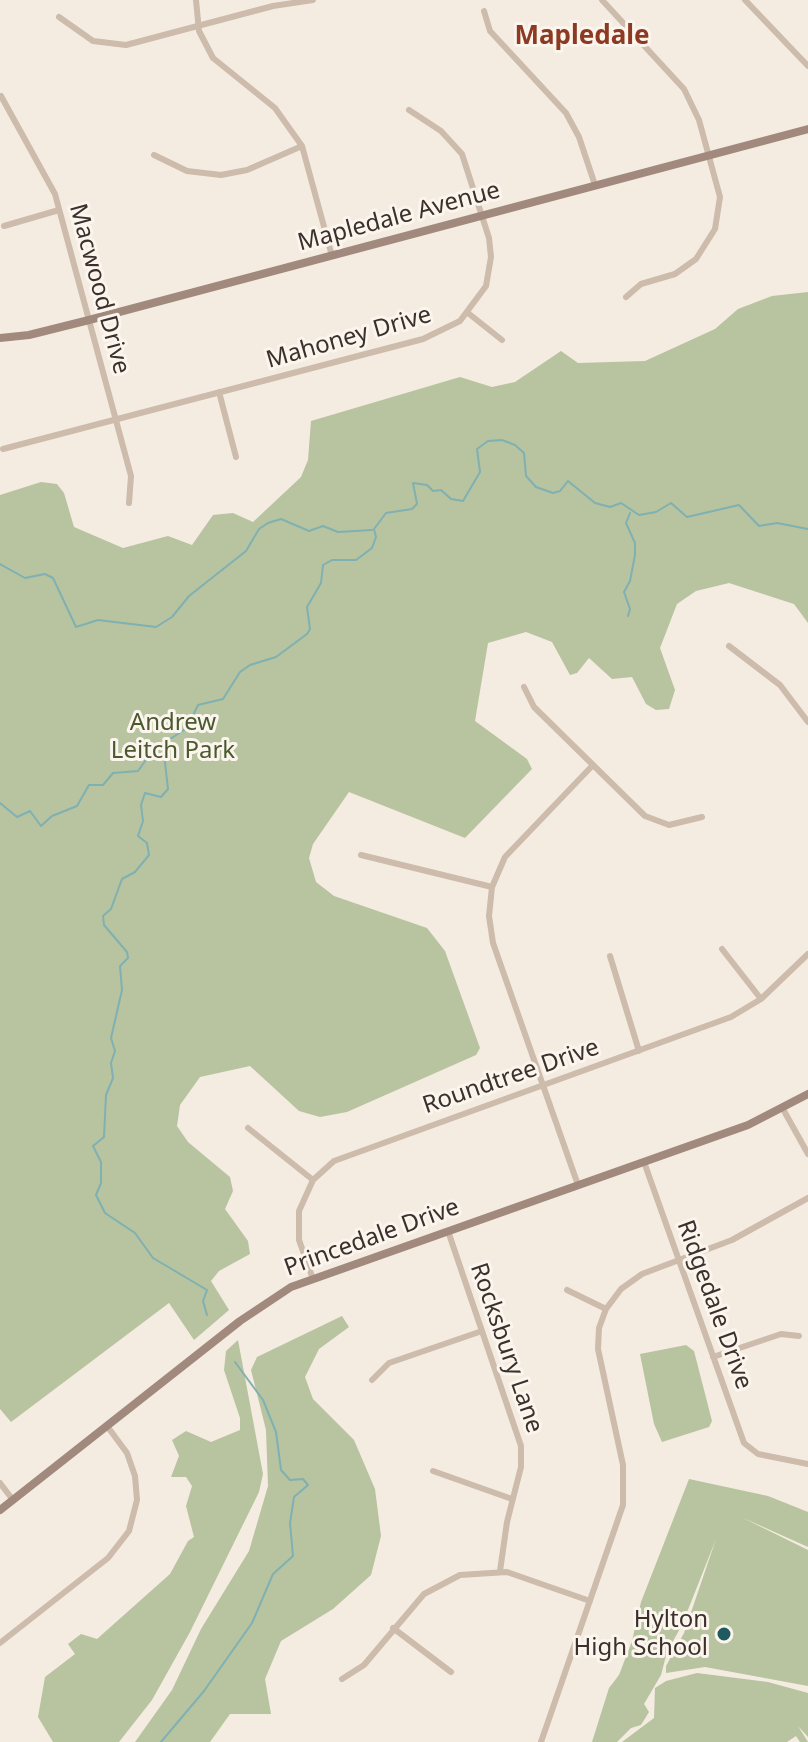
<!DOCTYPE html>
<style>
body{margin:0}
canvas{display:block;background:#f4ebe1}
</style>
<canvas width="808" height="1742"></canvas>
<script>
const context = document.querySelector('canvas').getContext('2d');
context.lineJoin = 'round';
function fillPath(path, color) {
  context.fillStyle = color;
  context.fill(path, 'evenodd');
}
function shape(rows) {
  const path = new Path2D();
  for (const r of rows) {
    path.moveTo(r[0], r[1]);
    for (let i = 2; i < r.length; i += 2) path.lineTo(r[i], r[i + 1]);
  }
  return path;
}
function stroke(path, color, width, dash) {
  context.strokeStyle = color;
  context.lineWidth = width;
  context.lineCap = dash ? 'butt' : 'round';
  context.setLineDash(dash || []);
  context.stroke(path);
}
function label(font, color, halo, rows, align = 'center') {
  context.font = font + ' "Noto Sans",sans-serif';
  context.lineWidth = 6;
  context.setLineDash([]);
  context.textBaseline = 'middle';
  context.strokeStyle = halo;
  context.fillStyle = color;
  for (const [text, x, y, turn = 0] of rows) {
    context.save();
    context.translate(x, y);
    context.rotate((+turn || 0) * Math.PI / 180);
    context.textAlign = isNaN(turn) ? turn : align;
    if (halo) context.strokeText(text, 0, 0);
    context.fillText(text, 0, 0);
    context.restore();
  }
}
const green = shape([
 [808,292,808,623,794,604,729,583,696,591,677,604,660,648,675,690,669,709,656,710,646,704,632,677,612,679,589,658,577,673,570,675,552,642,526,632,488,643,475,721,527,759,532,769,465,838,349,792,313,844,309,858,316,882,334,896,427,928,445,951,480,1048,476,1055,347,1112,320,1117,299,1111,250,1066,200,1077,180,1105,177,1126,188,1142,230,1177,233,1191,225,1209,248,1241,250,1254,219,1271,211,1281,229,1310,194,1340,169,1303,11,1422,0,1409,0,495,41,482,57,484,64,493,74,527,123,548,168,536,192,545,213,515,233,513,253,522,301,477,308,460,311,421,460,377,492,387,515,382,561,351,578,363,645,361,715,329,738,309,772,296],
 [342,1316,349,1327,319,1349,305,1377,313,1399,354,1440,375,1489,381,1536,371,1575,333,1609,281,1641,265,1679,271,1714,230,1714,210,1742,135,1742,172,1690,201,1629,249,1551,268,1486,266,1430,251,1370,257,1357],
 [238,1340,263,1474,259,1492,190,1632,152,1700,119,1742,53,1742,38,1717,45,1677,75,1654,68,1644,81,1634,97,1639,170,1574,188,1541,194,1537,186,1506,192,1486,186,1477,171,1477,179,1456,172,1440,186,1431,211,1442,240,1430,240,1418,224,1370,226,1351],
 [686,1345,694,1351,712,1421,709,1427,662,1442,654,1424,640,1354],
 [689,1479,768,1496,808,1512,808,1547,741,1517,808,1550,808,1686,705,1667,666,1673,666,1666,684,1633,716,1539,682,1625,667,1652,661,1675,644,1704,649,1712,641,1725,631,1728,617,1742,592,1742,609,1688,619,1675,632,1641,641,1602],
 [697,1673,768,1682,808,1693,808,1737,798,1726,808,1742,800,1742,796,1736,787,1742,622,1742,654,1718,655,1688,666,1681]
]);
const stream = shape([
 [0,564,25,578,45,574,53,578,76,627,98,620,156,627,172,617,189,596,246,551,259,529,268,523,281,519,309,531,323,526,338,532,372,530],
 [628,616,630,609,624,592,630,581,635,555,635,543,626,523,630,513],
 [163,745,168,789,161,797,145,793,141,805,143,821,138,836,147,843,149,855,135,872,122,879,111,909,103,916,104,925,127,952,128,958,120,966,122,990,111,1038,115,1051,111,1063,113,1078,106,1095,104,1137,93,1146,101,1162,101,1183,96,1195,105,1213,135,1233,153,1258,207,1290,203,1301,207,1315],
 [0,803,17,817,30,811,41,826,52,816,77,806,89,785,103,785,113,773,138,771,153,750,187,728,198,705,223,699,240,672,250,665,276,657,307,634,310,629,307,607,321,583,323,565,332,560,356,560,372,548,376,537,374,529,386,513,412,509,417,504,413,483,427,485,433,491,441,490,451,499,463,501,480,472,477,449,488,441,502,440,515,445,524,453,526,476,536,487,553,493,560,491,568,481,595,503,610,507,621,503,639,515,656,512,671,503,687,517,739,505,759,526,777,523,808,529],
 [161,1742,204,1691,252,1623,273,1574,293,1556,290,1523,294,1497,308,1485,303,1479,290,1480,281,1470,276,1432,263,1400,235,1362]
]);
const street = shape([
 [196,0,199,31,213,58,275,108,302,146,332,256],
 [602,0,684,89,699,120,720,197,715,229,696,259,675,274,641,284,626,297],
 [745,0,808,66],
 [484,11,490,31,566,113,579,137,595,185],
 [59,17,93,41,126,45,273,6,313,0],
 [1,96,55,194,131,476,129,503],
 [154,155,187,171,221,175,247,170,302,146],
 [4,226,59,210],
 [468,313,502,340],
 [219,392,236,457],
 [3,449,423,339,460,321,486,286,491,257,489,238,462,154,441,131,409,110],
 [729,646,780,685,808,722],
 [524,687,534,707,645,816,669,825,702,817],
 [361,855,492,887],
 [722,949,761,999],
 [610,956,639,1051],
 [783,1109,808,1154],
 [248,1128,313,1180],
 [644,1162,744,1443,758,1454,808,1464],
 [578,1185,493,943,489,916,492,887,505,857,593,765],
 [448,1231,521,1446,521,1467,507,1522,500,1571],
 [313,1279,299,1240,299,1211,313,1180,334,1161,731,1017,761,999,808,954],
 [567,1290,606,1309],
 [713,1357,781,1334,799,1336],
 [372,1380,389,1363,482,1331],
 [433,1471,512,1499],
 [0,1483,13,1500],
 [393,1628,451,1672],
 [0,1643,108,1558,129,1531,137,1500,135,1476,127,1453,107,1426],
 [342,1679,364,1665,424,1594,460,1575,507,1572,590,1601],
 [541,1742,623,1505,623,1465,598,1349,599,1328,606,1309,621,1289,642,1274,732,1240,808,1198]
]);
const secondary = shape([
 [0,338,29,335,89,320,808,129],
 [0,1510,240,1321,291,1287,748,1125,808,1094]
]);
const markers = [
 [724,1634,8,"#1f5a5e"]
];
const streetNames = [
 ["Mapledale Avenue",399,217,-15],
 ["Macwood Drive",99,289,75],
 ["Mahoney Drive",349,338,-16],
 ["Roundtree Drive",511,1077,-19],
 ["Princedale Drive",372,1238,-20],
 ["Ridgedale Drive",714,1305,70],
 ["Rocksbury Lane",506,1348,71]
];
const parkNames = [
 ["Andrew",173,723],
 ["Leitch Park",173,751]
];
const poiNames = [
 ["Hylton",708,1620],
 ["High School",708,1648]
];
const neighbourhoodNames = [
 ["Mapledale",582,37]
];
fillPath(green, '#b8c4a0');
stroke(stream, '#7fb0b2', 2);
stroke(street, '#cdbbac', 6);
stroke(secondary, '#a18a7d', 8);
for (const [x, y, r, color] of markers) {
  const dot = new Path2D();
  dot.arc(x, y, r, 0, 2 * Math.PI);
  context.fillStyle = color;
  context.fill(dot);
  stroke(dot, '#fbf5ee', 3);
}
label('24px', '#3b302b', '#fbf5ee', streetNames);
label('24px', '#4a5a2e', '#fbf5ee', parkNames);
label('24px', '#3b302b', '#fbf5ee', poiNames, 'right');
label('bold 26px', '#8c3b22', '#fbf5ee', neighbourhoodNames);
</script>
